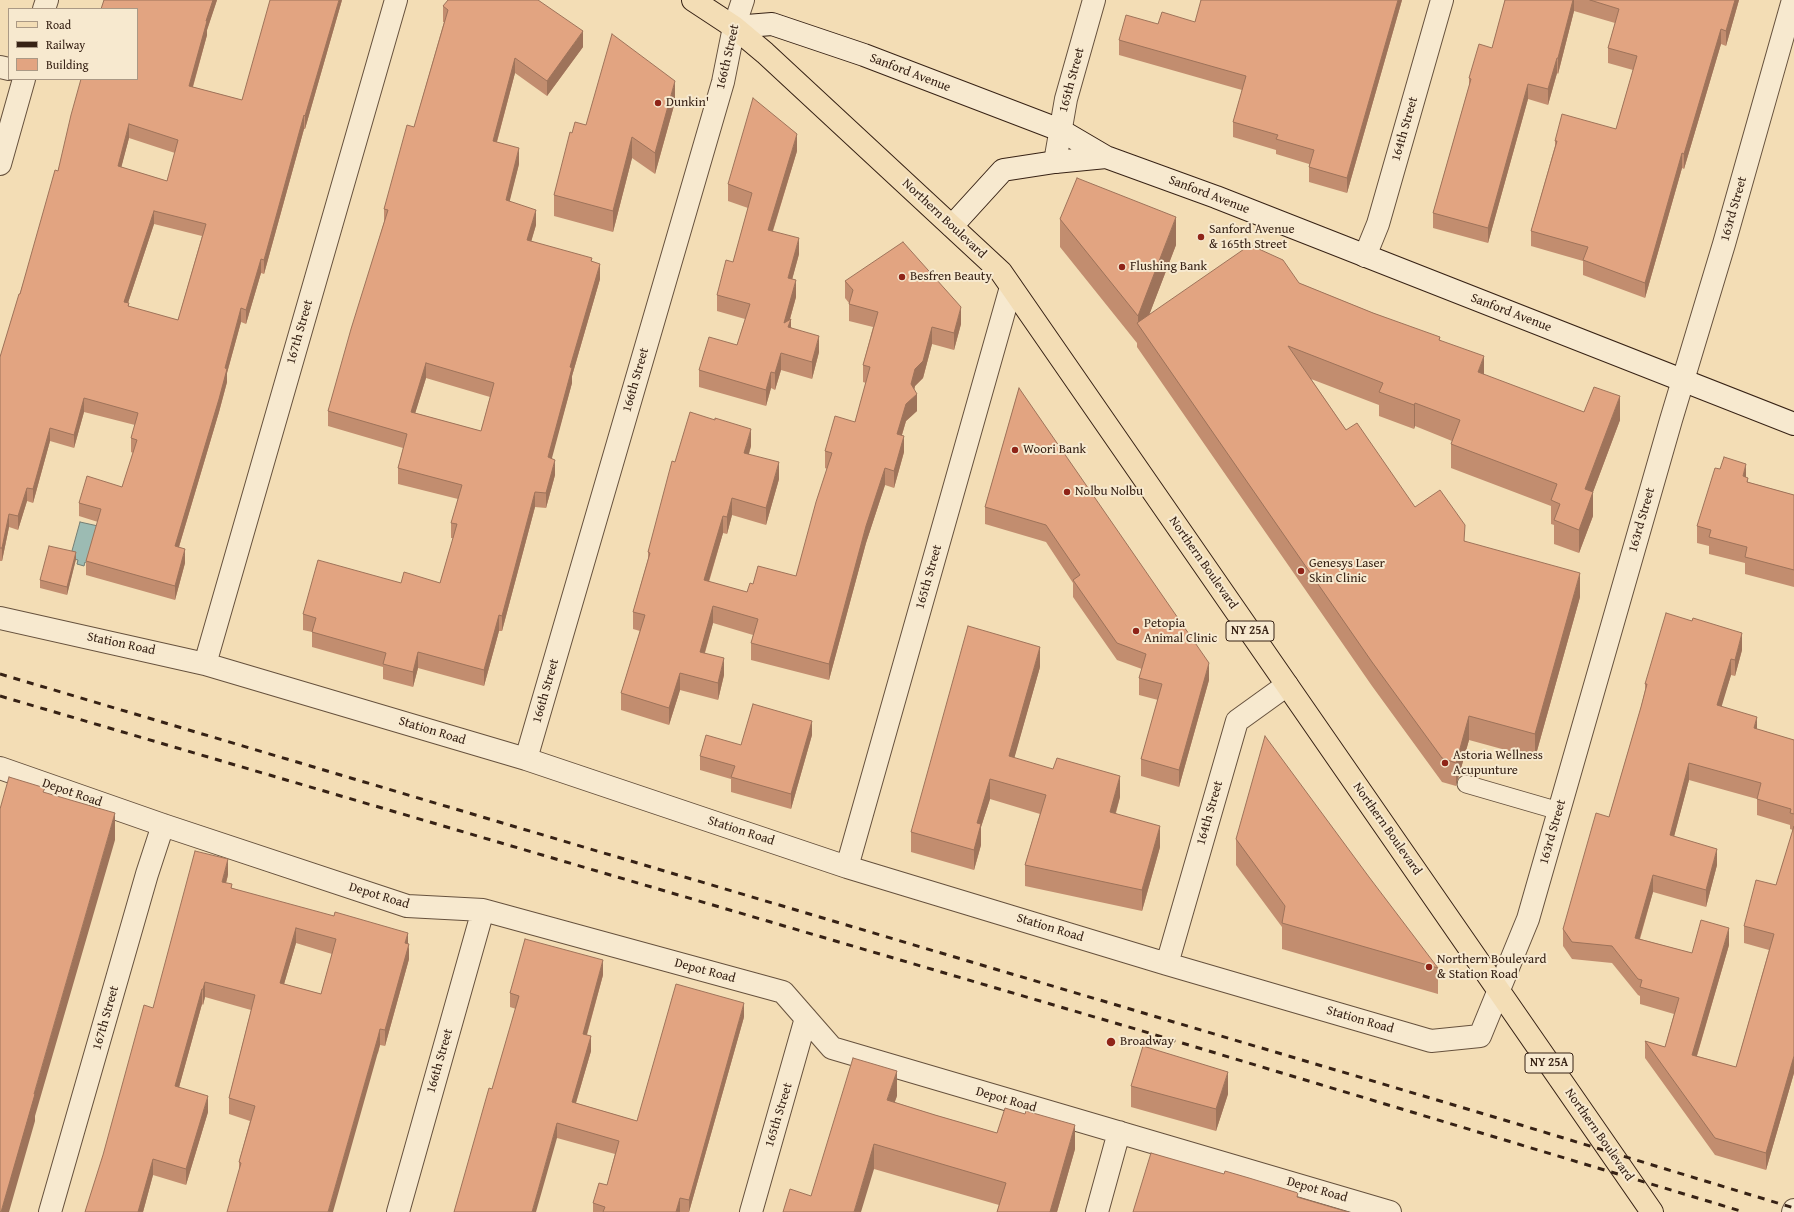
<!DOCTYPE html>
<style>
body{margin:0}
#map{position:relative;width:1794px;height:1212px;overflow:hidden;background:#f3ddb5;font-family:"Gentium Book Plus",serif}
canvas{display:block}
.legend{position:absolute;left:8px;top:8px;width:130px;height:72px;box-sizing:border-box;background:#f7e9cf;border:1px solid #aa9985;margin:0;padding:5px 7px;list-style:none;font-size:12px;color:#372215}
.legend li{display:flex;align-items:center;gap:8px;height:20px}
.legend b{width:20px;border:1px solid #aa9985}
</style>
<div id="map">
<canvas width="1794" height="1212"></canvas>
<ul class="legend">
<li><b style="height:5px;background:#f3ddb5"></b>Road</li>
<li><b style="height:5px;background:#372215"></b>Railway</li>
<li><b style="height:11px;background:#e2a481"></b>Building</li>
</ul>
</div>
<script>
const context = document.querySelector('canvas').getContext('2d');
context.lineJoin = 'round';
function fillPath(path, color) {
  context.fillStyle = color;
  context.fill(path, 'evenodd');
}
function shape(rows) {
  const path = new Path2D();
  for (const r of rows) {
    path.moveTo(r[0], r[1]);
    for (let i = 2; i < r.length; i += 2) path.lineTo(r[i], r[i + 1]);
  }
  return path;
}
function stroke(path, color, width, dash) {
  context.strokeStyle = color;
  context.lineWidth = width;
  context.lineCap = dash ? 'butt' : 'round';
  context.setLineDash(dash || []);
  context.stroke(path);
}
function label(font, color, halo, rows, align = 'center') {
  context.font = font + ' "Gentium Book Plus",serif';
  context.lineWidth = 4;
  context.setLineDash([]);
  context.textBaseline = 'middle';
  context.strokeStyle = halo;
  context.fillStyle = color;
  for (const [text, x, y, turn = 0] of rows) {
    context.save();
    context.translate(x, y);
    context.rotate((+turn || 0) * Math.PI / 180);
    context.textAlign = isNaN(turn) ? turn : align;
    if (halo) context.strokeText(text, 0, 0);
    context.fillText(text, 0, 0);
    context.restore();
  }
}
const water = shape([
 [80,522,98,526,88,563,85,562,84,566,77,564,78,560,70,558,80,522]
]);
const lane = shape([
 [1466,784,1559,811]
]);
const street = shape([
 [44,9,47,0],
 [0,67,9,69],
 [1055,162,1066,99,1094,0],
 [0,164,24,79],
 [1365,256,1378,224,1442,0],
 [0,618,205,664,526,759,847,867,1167,964,1431,1041,1480,1036,1528,919,1671,420,1724,244,1793,0],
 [205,664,396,0],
 [526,759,723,82,734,27,743,0],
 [0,768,163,825,407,906,483,910,783,992,832,1048,1390,1212],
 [847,867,1011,287],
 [1167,964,1237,721,1287,685],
 [50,1212,147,874,163,825],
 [398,1212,483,910],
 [751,1212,806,1018],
 [1097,1212,1119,1132],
 [1793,1212,1794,1210]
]);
const secondary = shape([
 [734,27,772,24,864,55,1060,130,1106,157,1216,197,1794,424],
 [952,226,1003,170,1055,162,1106,157]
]);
const primary = shape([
 [693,0,734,27,765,53,1001,272,1652,1212]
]);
const rail = shape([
 [0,674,1501,1119,1794,1208],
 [0,696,1139,1030,1744,1212]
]);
const wall = shape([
 [104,0,217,0,207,30,207,35,193,87,242,100,342,0,305,129,304,129,264,274,261,273,246,324,241,322,227,373,227,382,219,412,179,547,185,563,175,600,86,575,86,561,98,522,79,516,79,503,122,487,133,453,131,452,131,438,135,425,84,412,74,448,50,441,33,503,27,501,18,530,9,527,2,561,0,561,0,357,58,171],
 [129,138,175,153,167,181,121,167],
 [154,224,202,236,178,320,129,307,128,303],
 [1402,0,1347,193,1309,182,1309,164,1276,154,1276,150,1233,137,1233,122,1242,90,1119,55,1119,40,1158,24,1195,22],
 [1505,0,1739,0,1726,46,1721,44,1684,169,1682,168,1645,298,1583,275,1583,261,1531,246,1531,231,1555,146,1555,141,1616,129,1633,70,1608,63,1608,48,1615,23,1574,11,1558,74,1557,73,1548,105,1528,99,1488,243,1433,228,1433,213,1469,86,1469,78,1492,48],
 [443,6,583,47,547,96,515,73,497,142,519,164,509,202,536,225,531,241,592,262,600,279,572,376,572,383,551,459,555,475,546,508,535,507,502,631,499,631,484,686,418,668,413,687,383,679,383,667,312,647,312,632,303,630,303,614,401,583,440,583,453,538,451,538,451,523,458,499,398,484,398,468,403,448,328,426,328,411,384,222,384,209,414,127,444,22,443,22],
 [426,378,490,397,481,431,415,413],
 [675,102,655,174,632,158,613,232,554,216,554,195,572,133,586,125],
 [797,151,773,231,799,254,792,279,796,297,790,319,791,327,819,352,812,379,781,370,775,390,771,388,766,406,699,387,699,370,737,345,745,319,717,311,717,295,733,262,748,208,728,201,728,184],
 [1060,219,1176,245,1149,315,1299,283,1440,340,1484,375,1584,412,1620,420,1593,492,1593,516,1579,553,1554,544,1554,525,1551,524,1551,506,1451,468,1451,444,1452,441,1415,426,1414,429,1379,416,1379,405,1311,379,1346,430,1415,507,1465,541,1580,597,1535,758,1469,740,1456,786,1442,782,1372,686,1137,347,1137,343,1060,247],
 [845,281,961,324,954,350,932,344,923,378,915,386,914,390,917,411,906,421,902,435,904,452,894,488,885,485,866,543,829,680,751,660,751,643,753,635,713,623,705,653,724,675,718,700,680,690,669,725,621,710,621,693,640,631,633,629,633,612,648,559,648,552,675,462,751,446,749,454,779,479,766,525,732,515,727,534,723,533,709,582,747,592,753,584,796,576,827,469,825,468,825,451,855,422,866,383,863,382,863,365,873,327,849,321,849,303,845,298],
 [1019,388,1209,680,1179,787,1141,776,1141,759,1158,700,1139,695,1139,678,1142,669,1117,660,1073,597,1073,583,1046,542,985,524,985,507],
 [1746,477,1748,482,1794,495,1794,587,1745,574,1745,563,1709,554,1709,546,1697,543,1697,526],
 [76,559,67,595,40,588,40,580],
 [1742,650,1735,676,1731,675,1721,706,1757,729,1794,740,1794,1073,1766,1170,1715,1155,1645,1058,1645,1041,1665,1047,1674,1014,1640,1004,1640,996,1638,995,1612,963,1572,959,1563,946,1563,929,1609,817,1641,707,1645,690,1645,684],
 [1689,780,1757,799,1757,815,1790,825,1790,829,1793,830,1776,885,1744,926,1744,943,1769,950,1736,1067,1697,1056,1729,945,1692,953,1640,939,1653,892,1706,907,1717,865,1674,836],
 [1040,667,1014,758,1120,797,1116,813,1160,847,1142,911,1025,886,1025,865,1040,814,990,799,981,827,981,845,974,870,911,852,911,832],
 [812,735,791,809,731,792,731,779,700,770,700,756,741,745],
 [1236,839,1438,968,1438,994,1282,949,1282,927,1236,865],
 [228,875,226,883,232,888,408,943,409,959,385,1046,380,1045,378,1053,239,1169,239,1162,250,1121,229,1114,229,1098,251,1010,205,997,203,1005,202,1004,179,1087,208,1112,186,1185,153,1175,143,1212,85,1212,153,1008],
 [296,943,332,954,321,994,284,984],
 [603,975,587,1035,591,1051,576,1103,637,1121,744,1017,689,1212,593,1212,593,1203,607,1185,615,1154,557,1138,492,1089,516,1009,510,1007,510,993],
 [1131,1086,1228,1094,1216,1131,1131,1107],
 [897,1096,894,1102,935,1115,997,1133,1075,1149,1057,1212,997,1212,999,1205,874,1169,811,1196]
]);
const shadedWall = shape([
 [213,0,217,0,207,30,207,35,189,100,189,86,206,21],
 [339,0,342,0,305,129,305,116],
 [1398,0,1402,0,1347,193,1347,178],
 [1573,0,1574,0,1574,11,1558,74,1558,58],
 [1735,0,1739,0,1726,46,1726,31],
 [1721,29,1721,44,1684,169,1684,154],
 [583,31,583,47,547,96,547,81],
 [515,58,515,73,493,156,493,141],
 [1557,58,1557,73,1548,105,1548,89],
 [675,81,675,102,655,174,655,153],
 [1528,84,1528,99,1488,243,1488,228],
 [304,115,304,129,264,274,264,260],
 [129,124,129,138,118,180,118,166],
 [797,134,797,151,768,246,768,230],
 [632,137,632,158,613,232,613,211],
 [519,148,519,164,506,216,506,200],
 [1682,153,1682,168,1645,298,1645,283],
 [536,210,536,225,527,256,527,240],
 [154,211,154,224,124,315,124,302],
 [1176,217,1176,245,1143,331,1138,324,1138,316],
 [799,238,799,254,788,295,788,278],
 [261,259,261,273,246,324,246,310],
 [600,264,600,279,572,376,572,383,548,473,548,457,570,367],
 [796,280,796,297,784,340,784,323],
 [961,307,961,324,954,350,954,333],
 [241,308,241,322,227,373,227,382,219,412,175,560,175,546,225,368],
 [791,319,791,336,788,327],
 [932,327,932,344,923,378,915,386,912,399,917,394,917,411,906,421,897,451,897,434,915,369],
 [819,336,819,352,812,379,812,362],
 [781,353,781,370,775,390,775,373],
 [1484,356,1484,380,1478,372],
 [426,363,426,378,411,427,411,412],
 [771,372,771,388,766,406,766,390],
 [1620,396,1620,420,1593,492,1593,516,1579,553,1579,530,1585,489],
 [84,398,84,412,74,448,74,435],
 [1415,403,1415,426,1414,429,1414,405],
 [50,428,50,441,33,503,33,489],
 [751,429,751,446,744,470,744,453],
 [904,436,904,452,894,488,894,471],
 [555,460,555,475,546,508,546,493],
 [779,462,779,479,766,525,766,508],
 [1746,464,1746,480,1743,476],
 [885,468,885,485,866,543,829,680,829,664,866,526],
 [27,488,27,501,18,530,18,516],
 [535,492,535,507,502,631,502,616],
 [732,498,732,515,727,534,727,517],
 [9,514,9,527,2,561,2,548],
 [723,516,723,533,704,597,704,580],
 [185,549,185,563,175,600,175,586],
 [76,552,76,559,67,595,67,587],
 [1580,573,1580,597,1535,758,1535,734],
 [713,606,713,623,700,669,700,652],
 [499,615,499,631,484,686,484,670],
 [1742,633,1742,650,1735,676,1735,660],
 [1040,647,1040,667,1009,777,1009,756],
 [418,652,418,668,413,687,413,672],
 [724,658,724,675,718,700,718,683],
 [1731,659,1731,675,1717,722,1717,705],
 [1209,663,1209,680,1179,787,1179,770],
 [680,673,680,690,669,725,669,708],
 [1469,716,1469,740,1456,786,1456,763],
 [1757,717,1757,734,1754,728],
 [812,721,812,735,791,809,791,794],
 [1689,763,1689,780,1670,852,1670,835],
 [1120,776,1120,797,1110,832,1110,812],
 [990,779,990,799,981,827,981,845,974,870,974,850,977,823],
 [115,813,115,840,35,1116,35,1121,9,1212,1,1212,34,1094],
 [1160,826,1160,847,1142,911,1142,890],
 [1717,849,1717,865,1706,907,1706,890],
 [228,859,228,875,222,897,222,882],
 [1653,875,1653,892,1635,954,1635,938],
 [296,928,296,943,280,998,280,983],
 [1729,928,1729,945,1692,1072,1692,1055],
 [408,933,408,949,409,944,409,959,385,1046,385,1030,405,943],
 [603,960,603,975,583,1048,583,1034],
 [205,982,205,997,203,1005,203,989],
 [202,989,202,1004,175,1102,175,1086],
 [744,1003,744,1017,689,1212,689,1200],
 [380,1029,380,1045,333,1212,328,1212],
 [591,1036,591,1051,572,1116,572,1102],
 [1794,1056,1794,1073,1766,1170,1766,1153],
 [897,1071,897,1096,887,1124,887,1100],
 [1228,1072,1228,1094,1216,1131,1216,1109],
 [208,1096,208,1112,186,1185,186,1169],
 [557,1123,557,1138,536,1212,532,1212],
 [1075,1125,1075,1149,1057,1212,1050,1212],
 [874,1144,874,1169,861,1212,854,1212],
 [153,1159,153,1175,143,1212,138,1212],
 [680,1198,680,1212,676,1212]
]);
const building = shape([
 [104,0,213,0,206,21,207,21,189,86,242,100,270,0,339,0,305,116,304,115,264,260,261,259,246,310,241,308,225,368,227,369,219,399,175,546,185,549,175,586,86,561,101,509,79,503,87,476,122,487,137,440,131,438,138,413,84,398,74,435,50,428,33,489,27,488,18,516,9,514,2,548,0,548,0,357,19,294,20,294,55,170,58,171,71,115,81,79,137,79,137,9,101,9,104,0],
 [129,124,178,140,167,181,118,166,129,124],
 [154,211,206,224,178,320,128,306,129,303,124,302,154,211],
 [448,0,538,0,583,31,547,81,515,58,493,141,519,148,506,200,536,210,527,240,592,258,591,261,600,264,570,367,572,368,548,457,555,460,546,493,535,492,502,616,499,615,484,670,418,652,413,672,383,664,386,653,312,632,316,618,303,614,318,560,401,583,404,572,440,583,457,524,451,523,462,485,398,468,407,434,328,411,351,329,388,210,384,209,407,125,414,127,448,10,443,6,448,0],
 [426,363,494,383,481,431,411,412,426,363],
 [1201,0,1398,0,1347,178,1309,167,1314,150,1276,139,1278,135,1233,122,1246,76,1119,40,1126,15,1158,24,1162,12,1195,22,1201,0],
 [1505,0,1573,0,1558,58,1557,58,1548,89,1528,84,1488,228,1433,213,1471,79,1469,78,1479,44,1492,48,1505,0],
 [1590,0,1735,0,1726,31,1721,29,1684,154,1682,153,1645,283,1583,260,1588,247,1531,231,1557,141,1555,141,1562,114,1616,129,1637,56,1608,48,1619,9,1590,0],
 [612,34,675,81,655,153,632,137,613,211,554,195,570,132,572,133,575,122,586,125,612,34],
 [753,98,797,134,768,230,799,238,788,278,796,280,784,323,791,319,788,327,819,336,812,362,781,353,775,373,771,372,766,390,699,370,709,337,737,345,750,304,717,295,726,260,733,262,752,193,728,184,753,98],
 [1077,178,1176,217,1138,316,1060,219,1077,178],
 [903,242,961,307,954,333,932,327,923,361,915,369,911,384,917,394,906,404,897,434,904,436,894,471,885,468,866,526,829,664,751,643,758,619,713,606,700,652,724,658,718,683,680,673,669,708,621,693,645,615,633,612,650,553,648,552,672,461,675,462,690,412,715,420,715,418,751,429,744,453,779,462,766,508,732,498,727,517,723,516,704,580,747,592,750,583,753,584,758,566,796,576,816,502,832,453,825,451,835,416,855,422,870,367,863,365,878,312,849,304,853,290,845,281,903,242],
 [1250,245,1283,260,1299,283,1373,313,1440,337,1439,340,1484,356,1478,372,1584,412,1594,387,1620,396,1585,489,1593,492,1579,530,1554,520,1560,504,1551,500,1557,484,1451,444,1460,420,1415,403,1414,405,1379,392,1383,383,1288,346,1346,430,1357,423,1415,507,1440,490,1465,525,1464,541,1580,573,1535,734,1469,716,1456,763,1442,758,1372,662,1137,323,1250,245],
 [1019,388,1209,663,1179,770,1141,759,1162,684,1139,678,1146,654,1117,643,1073,580,1080,575,1046,525,985,507,1019,388],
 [1724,457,1746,464,1743,476,1748,478,1747,482,1794,495,1794,570,1745,557,1747,547,1709,537,1711,530,1697,526,1715,468,1720,469,1724,457],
 [49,546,76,552,67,587,40,580,49,546],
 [1666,613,1692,621,1693,618,1742,633,1735,660,1731,659,1717,705,1757,717,1754,728,1794,740,1794,814,1790,813,1791,809,1757,799,1761,783,1689,763,1670,835,1717,849,1706,890,1653,875,1635,938,1692,953,1701,920,1729,928,1692,1055,1736,1067,1774,934,1744,926,1756,880,1776,885,1794,826,1794,1056,1766,1153,1715,1138,1645,1041,1665,1047,1679,998,1640,987,1642,980,1638,979,1612,946,1572,942,1563,929,1596,813,1609,817,1641,707,1647,684,1645,684,1666,613],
 [968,626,1040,647,1009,756,1053,769,1057,758,1120,776,1110,812,1160,826,1142,890,1025,865,1046,795,990,779,977,823,981,824,974,850,911,832,968,626],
 [753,704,812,721,791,794,731,777,735,766,700,756,706,735,741,745,753,704],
 [1265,736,1369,877,1438,968,1282,923,1285,906,1236,839,1265,736],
 [9,777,45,788,43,792,115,813,34,1094,35,1094,1,1212,0,1212,0,809,9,777],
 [195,851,228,859,222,882,232,884,231,888,334,916,335,912,408,933,405,943,409,944,385,1030,380,1029,378,1037,328,1212,227,1212,241,1163,239,1162,255,1106,229,1098,255,995,205,982,203,989,202,989,175,1086,208,1096,186,1169,153,1159,138,1212,85,1212,103,1155,144,1005,153,1008,195,851],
 [296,928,336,939,321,994,280,983,296,928],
 [525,939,603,960,583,1034,591,1036,572,1102,637,1121,676,984,744,1003,689,1200,680,1198,676,1212,603,1212,605,1207,593,1203,599,1183,607,1185,619,1141,557,1123,532,1212,454,1212,489,1088,492,1089,519,996,510,993,525,939],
 [1143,1046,1228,1072,1216,1109,1131,1086,1143,1046],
 [853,1058,897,1071,887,1100,935,1115,997,1133,1005,1108,1025,1114,1026,1111,1075,1125,1050,1212,997,1212,1006,1183,874,1144,854,1212,783,1212,790,1189,811,1196,853,1058],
 [1151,1153,1224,1174,1225,1171,1249,1178,1298,1193,1297,1197,1348,1212,1133,1212,1151,1153]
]);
const markers = [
 [658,103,4,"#8f2418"],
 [1201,237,4,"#8f2418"],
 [1122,267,4,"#8f2418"],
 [902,277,4,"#8f2418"],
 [1015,450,4,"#8f2418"],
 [1067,492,4,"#8f2418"],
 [1301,571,4,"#8f2418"],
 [1136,631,4,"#8f2418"],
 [1445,763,4,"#8f2418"],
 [1429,967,4,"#8f2418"],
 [1111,1042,5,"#8f2418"]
];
const shields = [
 [1250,631,48],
 [1549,1063,48]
];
const shieldNames = [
 ["NY 25A",1250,631],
 ["NY 25A",1549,1063]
];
const streetNames = [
 ["166th Street",728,57,-77],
 ["Sanford Avenue",910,73,21],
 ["165th Street",1072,80,-75],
 ["164th Street",1405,129,-74],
 ["Sanford Avenue",1209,195,21],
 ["163rd Street",1734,209,-74],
 ["Northern Boulevard",944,219,43],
 ["Sanford Avenue",1511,313,21],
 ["167th Street",300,332,-74],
 ["166th Street",636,380,-74],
 ["163rd Street",1642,520,-74],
 ["Northern Boulevard",1203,563,55],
 ["165th Street",929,577,-74],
 ["Station Road",121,644,12],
 ["166th Street",546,691,-74],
 ["Station Road",432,731,17],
 ["Depot Road",72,793,19],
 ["164th Street",1210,813,-74],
 ["Northern Boulevard",1387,829,55],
 ["Station Road",741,831,18],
 ["163rd Street",1553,832,-74],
 ["Depot Road",379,896,17],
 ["Station Road",1050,928,17],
 ["Depot Road",705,971,15],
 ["167th Street",106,1018,-74],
 ["Station Road",1360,1020,16],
 ["166th Street",440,1061,-74],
 ["Depot Road",1006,1100,16],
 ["165th Street",779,1115,-73],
 ["Northern Boulevard",1599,1135,55],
 ["Depot Road",1317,1190,16]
];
const poiNames = [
 ["Dunkin'",666,103],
 ["Sanford Avenue",1209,230],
 ["& 165th Street",1209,245],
 ["Flushing Bank",1130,267],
 ["Besfren Beauty",910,277],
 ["Woori Bank",1023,450],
 ["Nolbu Nolbu",1075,492],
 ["Genesys Laser",1309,564],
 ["Skin Clinic",1309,579],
 ["Petopia",1144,624],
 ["Animal Clinic",1144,639],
 ["Astoria Wellness",1453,756],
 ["Acupunture",1453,771],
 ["Northern Boulevard",1437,960],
 ["& Station Road",1437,975],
 ["Broadway",1120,1042]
];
fillPath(water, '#9cbbb3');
stroke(water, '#747e74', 1);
stroke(lane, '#66513d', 19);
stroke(street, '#66513d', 24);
stroke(secondary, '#372215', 24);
stroke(primary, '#372215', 24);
stroke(lane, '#f7e9cf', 17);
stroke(street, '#f7e9cf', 22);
stroke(secondary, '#f7e9cf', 22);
stroke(primary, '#f3ddb5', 22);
stroke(rail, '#372215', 3, [7, 7]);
fillPath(wall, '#c28d6f');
fillPath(shadedWall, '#9e735a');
fillPath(building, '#e2a481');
stroke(building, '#9e735a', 1);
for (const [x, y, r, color] of markers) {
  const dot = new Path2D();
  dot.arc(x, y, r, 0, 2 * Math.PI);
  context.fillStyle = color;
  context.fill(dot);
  stroke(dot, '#f7e9cf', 1.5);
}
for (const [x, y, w] of shields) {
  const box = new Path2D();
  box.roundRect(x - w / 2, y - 10, w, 20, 3);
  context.fillStyle = '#f7e9cf';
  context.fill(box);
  stroke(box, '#372215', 1);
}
label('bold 12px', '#372215', null, shieldNames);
label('13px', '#372215', '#f7e9cf', streetNames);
label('13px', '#372215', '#f7e9cf', poiNames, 'left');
</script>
